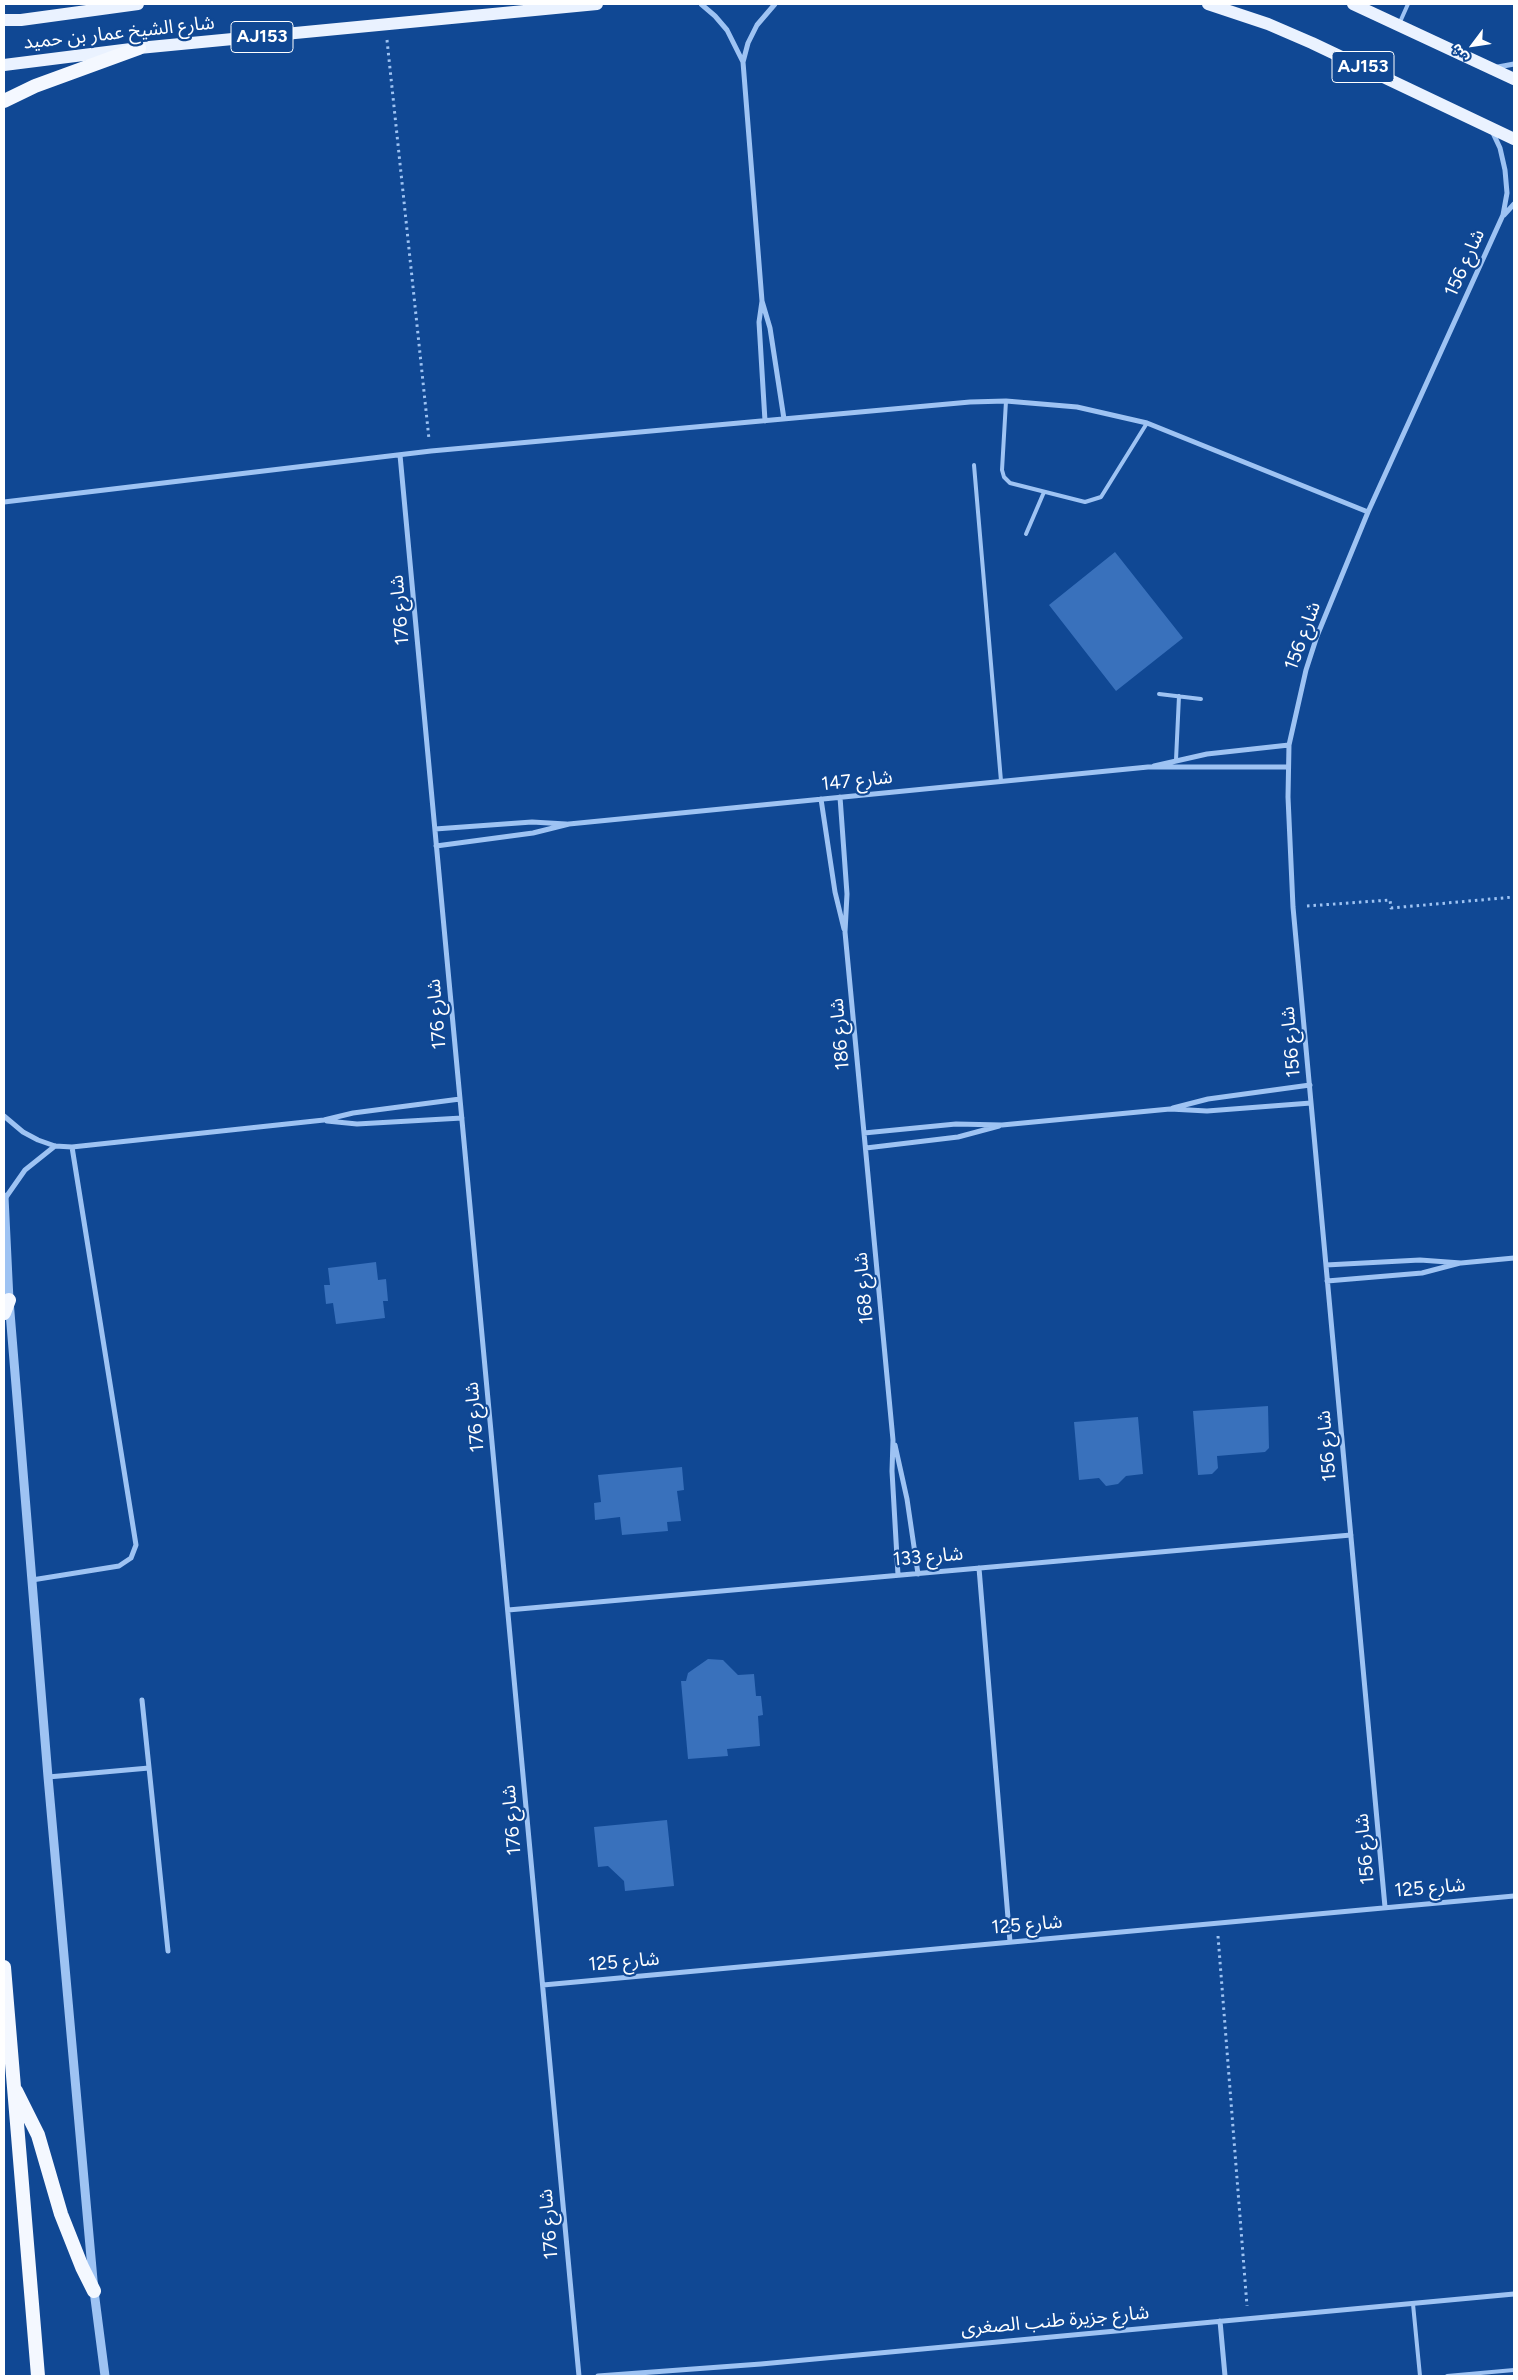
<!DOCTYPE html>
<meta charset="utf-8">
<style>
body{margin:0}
#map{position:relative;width:1518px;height:2380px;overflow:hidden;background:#104894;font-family:Figtree,"Noto Sans Arabic",sans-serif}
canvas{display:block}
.frame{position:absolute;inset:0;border:5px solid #fff;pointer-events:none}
.north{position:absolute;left:1448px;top:20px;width:50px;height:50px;-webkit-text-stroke:4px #104894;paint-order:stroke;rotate:239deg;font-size:14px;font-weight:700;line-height:20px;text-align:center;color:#fff}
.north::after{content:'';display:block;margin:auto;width:18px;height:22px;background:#fff;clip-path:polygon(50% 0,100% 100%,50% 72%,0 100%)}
</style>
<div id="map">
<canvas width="1518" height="2380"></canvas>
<div class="frame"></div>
<div class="north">ش</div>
</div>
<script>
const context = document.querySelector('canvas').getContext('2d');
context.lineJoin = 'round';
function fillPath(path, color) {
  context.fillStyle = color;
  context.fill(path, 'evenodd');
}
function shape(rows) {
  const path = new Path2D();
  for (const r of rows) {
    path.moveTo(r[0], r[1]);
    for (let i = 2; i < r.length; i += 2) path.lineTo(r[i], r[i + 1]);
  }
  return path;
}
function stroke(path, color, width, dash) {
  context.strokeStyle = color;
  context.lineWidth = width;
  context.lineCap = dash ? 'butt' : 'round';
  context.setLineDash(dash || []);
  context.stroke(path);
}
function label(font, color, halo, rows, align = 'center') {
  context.font = font + ' Figtree,"Noto Sans Arabic",sans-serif';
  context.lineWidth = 4.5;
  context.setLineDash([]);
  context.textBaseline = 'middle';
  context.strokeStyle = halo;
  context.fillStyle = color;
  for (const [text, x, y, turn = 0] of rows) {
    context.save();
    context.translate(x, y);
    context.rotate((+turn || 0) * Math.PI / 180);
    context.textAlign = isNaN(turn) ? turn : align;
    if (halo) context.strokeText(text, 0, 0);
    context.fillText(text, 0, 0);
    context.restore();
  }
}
const building = shape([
 [1115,552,1183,638,1116,691,1049,605],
 [376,1262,378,1280,386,1279,388,1301,383,1301,385,1318,336,1324,333,1303,326,1304,324,1285,330,1285,328,1268],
 [1268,1406,1269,1448,1265,1452,1217,1456,1218,1468,1212,1474,1198,1475,1193,1411],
 [1138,1417,1143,1474,1126,1476,1118,1484,1106,1486,1099,1478,1079,1480,1074,1422],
 [682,1467,684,1490,677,1491,681,1521,667,1522,668,1531,622,1535,620,1517,595,1520,594,1503,601,1502,598,1475],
 [708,1659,723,1660,738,1675,754,1674,756,1696,761,1696,763,1715,758,1716,760,1746,727,1749,728,1756,688,1759,681,1681,686,1681,688,1673],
 [667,1820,674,1886,625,1891,624,1881,608,1866,598,1867,594,1827]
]);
const path = shape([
 [387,40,429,439],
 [1307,906,1390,900,1391,908,1514,897],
 [1218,1936,1247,2306]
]);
const service = shape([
 [1400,22,1408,4],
 [1006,401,1002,470,1004,477,1010,483,1085,502,1101,497,1147,423],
 [974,465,1001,781],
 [1026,534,1044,492],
 [1159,694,1201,699],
 [1176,760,1179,696],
 [1413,2304,1420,2376],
 [1447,2376,1514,2370]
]);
const minor = shape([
 [701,4,715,16,727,30,743,62,762,301,759,322,765,421],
 [743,62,748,43,757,25,775,4],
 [1498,67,1514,64],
 [1504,215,1514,204],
 [762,301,770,328,784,419],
 [400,455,579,2376],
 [4,502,431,451,970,402,1006,401,1077,407,1147,423,1368,512],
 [1154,766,1207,754,1289,745],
 [840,797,847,894,845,932,893,1440,892,1471,898,1575],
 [821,799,835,892,844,929],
 [435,829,532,822,566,824],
 [436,846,533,833,569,824,1148,767,1288,767],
 [1173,1108,1208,1099,1310,1085],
 [4,1116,23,1132,38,1140,55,1146,72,1147,324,1120,353,1113,460,1099],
 [327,1121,357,1124,462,1118],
 [864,1133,956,1124,1002,1125,1170,1109,1207,1111,1311,1103],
 [866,1148,958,1137,999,1126],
 [4,1200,25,1170,55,1146],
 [1326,1265,1420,1260,1461,1263,1514,1258],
 [1327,1281,1422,1273,1460,1263],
 [895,1445,907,1499,918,1574],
 [979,1568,1010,1942],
 [32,1580,119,1566,131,1558,136,1545,72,1147],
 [508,1610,1351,1535],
 [142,1700,168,1951],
 [48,1777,149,1768],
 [1385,1907,1293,907,1288,797,1289,745,1306,670,1317,636,1368,512,1503,215,1507,193,1505,170,1500,148,1492,131],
 [543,1985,1514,1896],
 [1220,2321,1225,2376],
 [598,2376,761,2364,1514,2294]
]);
const tertiary = shape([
 [4,1197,9,1300,48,1777,94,2291,105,2376]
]);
const primary = shape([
 [1208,4,1268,24,1312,43,1514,139],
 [1353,4,1514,79],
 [4,20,21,20,138,4],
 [4,65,139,48,597,4]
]);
const trunk = shape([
 [4,101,35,86,139,48],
 [4,1313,9,1300],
 [4,1967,38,2376],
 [16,2091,38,2135,61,2214,82,2267,94,2291]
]);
const shields = [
 [262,37,62],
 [1363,67,62]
];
const shieldNames = [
 ["AJ153",262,37],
 ["AJ153",1363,67]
];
const streetNames = [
 ["شارع الشيخ عمار بن حميد",119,33,-6],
 ["شارع 156",1465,263,-66],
 ["شارع 176",400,610,-95],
 ["شارع 156",1303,636,-70],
 ["شارع 147",857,781,-6],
 ["شارع 176",437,1014,-95],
 ["شارع 186",840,1034,-95],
 ["شارع 156",1291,1042,-95],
 ["شارع 168",864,1288,-95],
 ["شارع 176",475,1417,-95],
 ["شارع 156",1327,1446,-95],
 ["شارع 133",928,1557,-5],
 ["شارع 176",512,1820,-95],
 ["شارع 156",1365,1849,-95],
 ["شارع 125",1430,1888,-5],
 ["شارع 125",1027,1925,-5],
 ["شارع 125",624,1962,-5],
 ["شارع 176",549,2224,-95],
 ["شارع جزيرة طنب الصغرى",1055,2321,-5]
];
fillPath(building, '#3971bc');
stroke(path, '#9ec3f3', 3, [2.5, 4]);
stroke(service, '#9ec3f3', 4);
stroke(minor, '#9ec3f3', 5);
stroke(tertiary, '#9ec3f3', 9);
stroke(primary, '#eaf2ff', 12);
stroke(trunk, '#f4f8ff', 14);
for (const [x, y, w] of shields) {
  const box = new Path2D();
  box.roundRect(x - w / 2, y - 15.5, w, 31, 4);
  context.fillStyle = '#104894';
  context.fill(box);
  stroke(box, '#fff', 1);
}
label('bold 18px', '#fff', null, shieldNames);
label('19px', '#fff', '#104894', streetNames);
</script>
